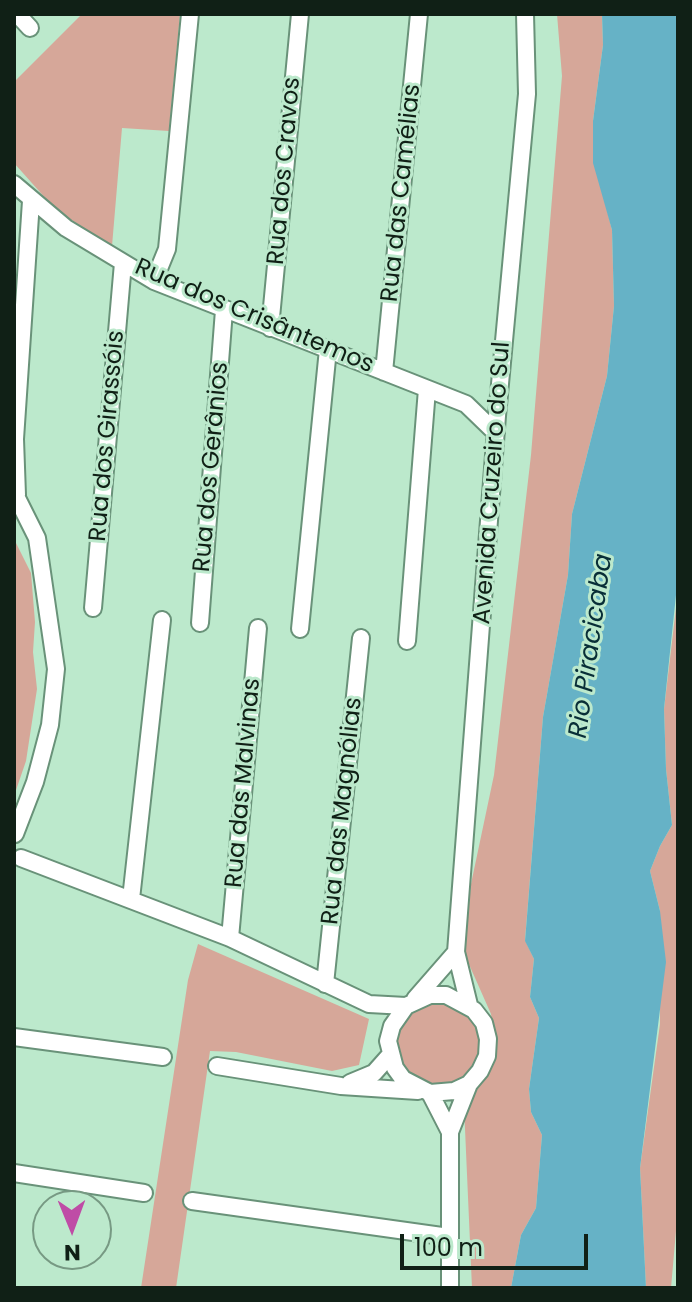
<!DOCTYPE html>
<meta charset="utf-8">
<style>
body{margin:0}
#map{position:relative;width:692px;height:1302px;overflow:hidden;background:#bce9cc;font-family:Poppins,sans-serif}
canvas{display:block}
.frame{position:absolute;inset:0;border:16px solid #102016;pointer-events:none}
.north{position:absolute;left:32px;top:1190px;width:80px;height:80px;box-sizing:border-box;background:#bce9cc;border:2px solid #779983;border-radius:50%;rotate:179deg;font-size:22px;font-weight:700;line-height:32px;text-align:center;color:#102016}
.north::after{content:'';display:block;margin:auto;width:28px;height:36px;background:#bf4ca6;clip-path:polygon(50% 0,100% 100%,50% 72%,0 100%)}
.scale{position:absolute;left:400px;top:1234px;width:188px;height:36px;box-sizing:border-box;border:4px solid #102016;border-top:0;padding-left:10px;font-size:24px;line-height:28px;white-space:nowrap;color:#102016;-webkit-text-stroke:6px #bce9cc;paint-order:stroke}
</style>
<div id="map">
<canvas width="692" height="1302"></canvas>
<div class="frame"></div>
<div class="north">N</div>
<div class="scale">100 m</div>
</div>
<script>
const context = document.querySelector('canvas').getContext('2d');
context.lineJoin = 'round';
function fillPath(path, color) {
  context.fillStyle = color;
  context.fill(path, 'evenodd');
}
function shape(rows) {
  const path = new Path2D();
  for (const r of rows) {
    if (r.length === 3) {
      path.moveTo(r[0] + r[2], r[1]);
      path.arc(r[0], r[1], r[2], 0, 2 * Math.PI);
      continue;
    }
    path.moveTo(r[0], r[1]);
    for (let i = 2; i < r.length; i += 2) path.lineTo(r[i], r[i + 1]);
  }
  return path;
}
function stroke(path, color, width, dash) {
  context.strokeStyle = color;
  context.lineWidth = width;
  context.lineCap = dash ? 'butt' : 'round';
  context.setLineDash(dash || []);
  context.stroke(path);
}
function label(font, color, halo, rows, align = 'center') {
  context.font = font + ' Poppins,sans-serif';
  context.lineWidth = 6;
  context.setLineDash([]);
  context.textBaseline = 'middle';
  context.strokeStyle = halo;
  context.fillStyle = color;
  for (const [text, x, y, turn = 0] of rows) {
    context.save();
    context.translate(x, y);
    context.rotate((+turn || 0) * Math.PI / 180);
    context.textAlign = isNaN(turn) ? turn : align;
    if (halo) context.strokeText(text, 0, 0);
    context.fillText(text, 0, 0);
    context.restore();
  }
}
const green = shape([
 [82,14,180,14,169,131,122,128,112,246,56,210,14,163,14,82],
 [557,14,602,14,603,45,593,121,593,154,612,230,614,306,607,376,572,514,568,575,543,717,525,940,534,959,530,997,539,1018,529,1089,531,1112,542,1135,536,1208,521,1235,511,1288,472,1288,464,1106,471,1087,489,1073,494,1041,491,1014,464,953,471,884,494,775,531,455,562,76],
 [14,539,31,573,35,622,33,652,37,689,26,761,14,796],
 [678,591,678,1208,671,1288,646,1288,640,1168,660,1024,660,911,650,871,660,846,672,825,666,769,664,709],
 [198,944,369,1019,359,1065,332,1071,236,1052,210,1051,176,1288,141,1288,188,980],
 [438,1044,42]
]);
const water = shape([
 [602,14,678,14,678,576,664,709,666,769,672,825,660,846,650,871,660,911,666,962,640,1168,646,1288,511,1288,521,1235,536,1208,542,1135,531,1112,529,1089,539,1018,530,997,534,959,525,941,543,717,568,575,572,514,607,376,614,306,612,230,593,163,593,121,603,45]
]);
const minor = shape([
 [17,14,30,28],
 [14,184,66,228,154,281,466,404,496,433],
 [154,281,167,249,190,14],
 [270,328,300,14],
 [384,372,419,14],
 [14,492,37,538,56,669,50,725,35,782,15,834],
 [17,495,15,439,31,201],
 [93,608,123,263],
 [200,623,224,310],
 [300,629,328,349],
 [407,641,427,389],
 [21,858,230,938,369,1004,406,1006],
 [131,899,162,620],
 [230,938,258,628],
 [325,984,361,638],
 [415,999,456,952],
 [469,1005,456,952,497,416,527,94,525,14],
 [14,1037,163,1057],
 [217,1066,341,1086,418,1091],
 [350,1083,374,1073,390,1055],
 [430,1093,450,1132],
 [14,1173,144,1193],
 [192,1201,449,1237],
 [450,1288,450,1132,469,1084,480,1071,487,1056,488,1039,484,1023,474,1010,446,995,430,995,406,1006,392,1026,388,1041,395,1068,403,1079,430,1093,454,1091,469,1084]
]);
const streetNames = [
 ["Rua dos Cravos",285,171,-85],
 ["Rua das Camélias",402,193,-84],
 ["Rua dos Crisântemos",254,317,23],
 ["Rua dos Girassóis",108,436,-85],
 ["Rua dos Gerânios",212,467,-85],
 ["Avenida Cruzeiro do Sul",493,483,-86],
 ["Rua das Malvinas",244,783,-85],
 ["Rua das Magnólias",343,811,-84]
];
const waterNames = [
 ["Rio Piracicaba",592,646,-82]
];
fillPath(green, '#d6a799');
fillPath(water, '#66b2c6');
stroke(minor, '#699279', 20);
stroke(minor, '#fff', 16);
label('24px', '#102016', '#bce9cc', streetNames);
label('italic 26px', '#082e37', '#bce9cc', waterNames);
</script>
